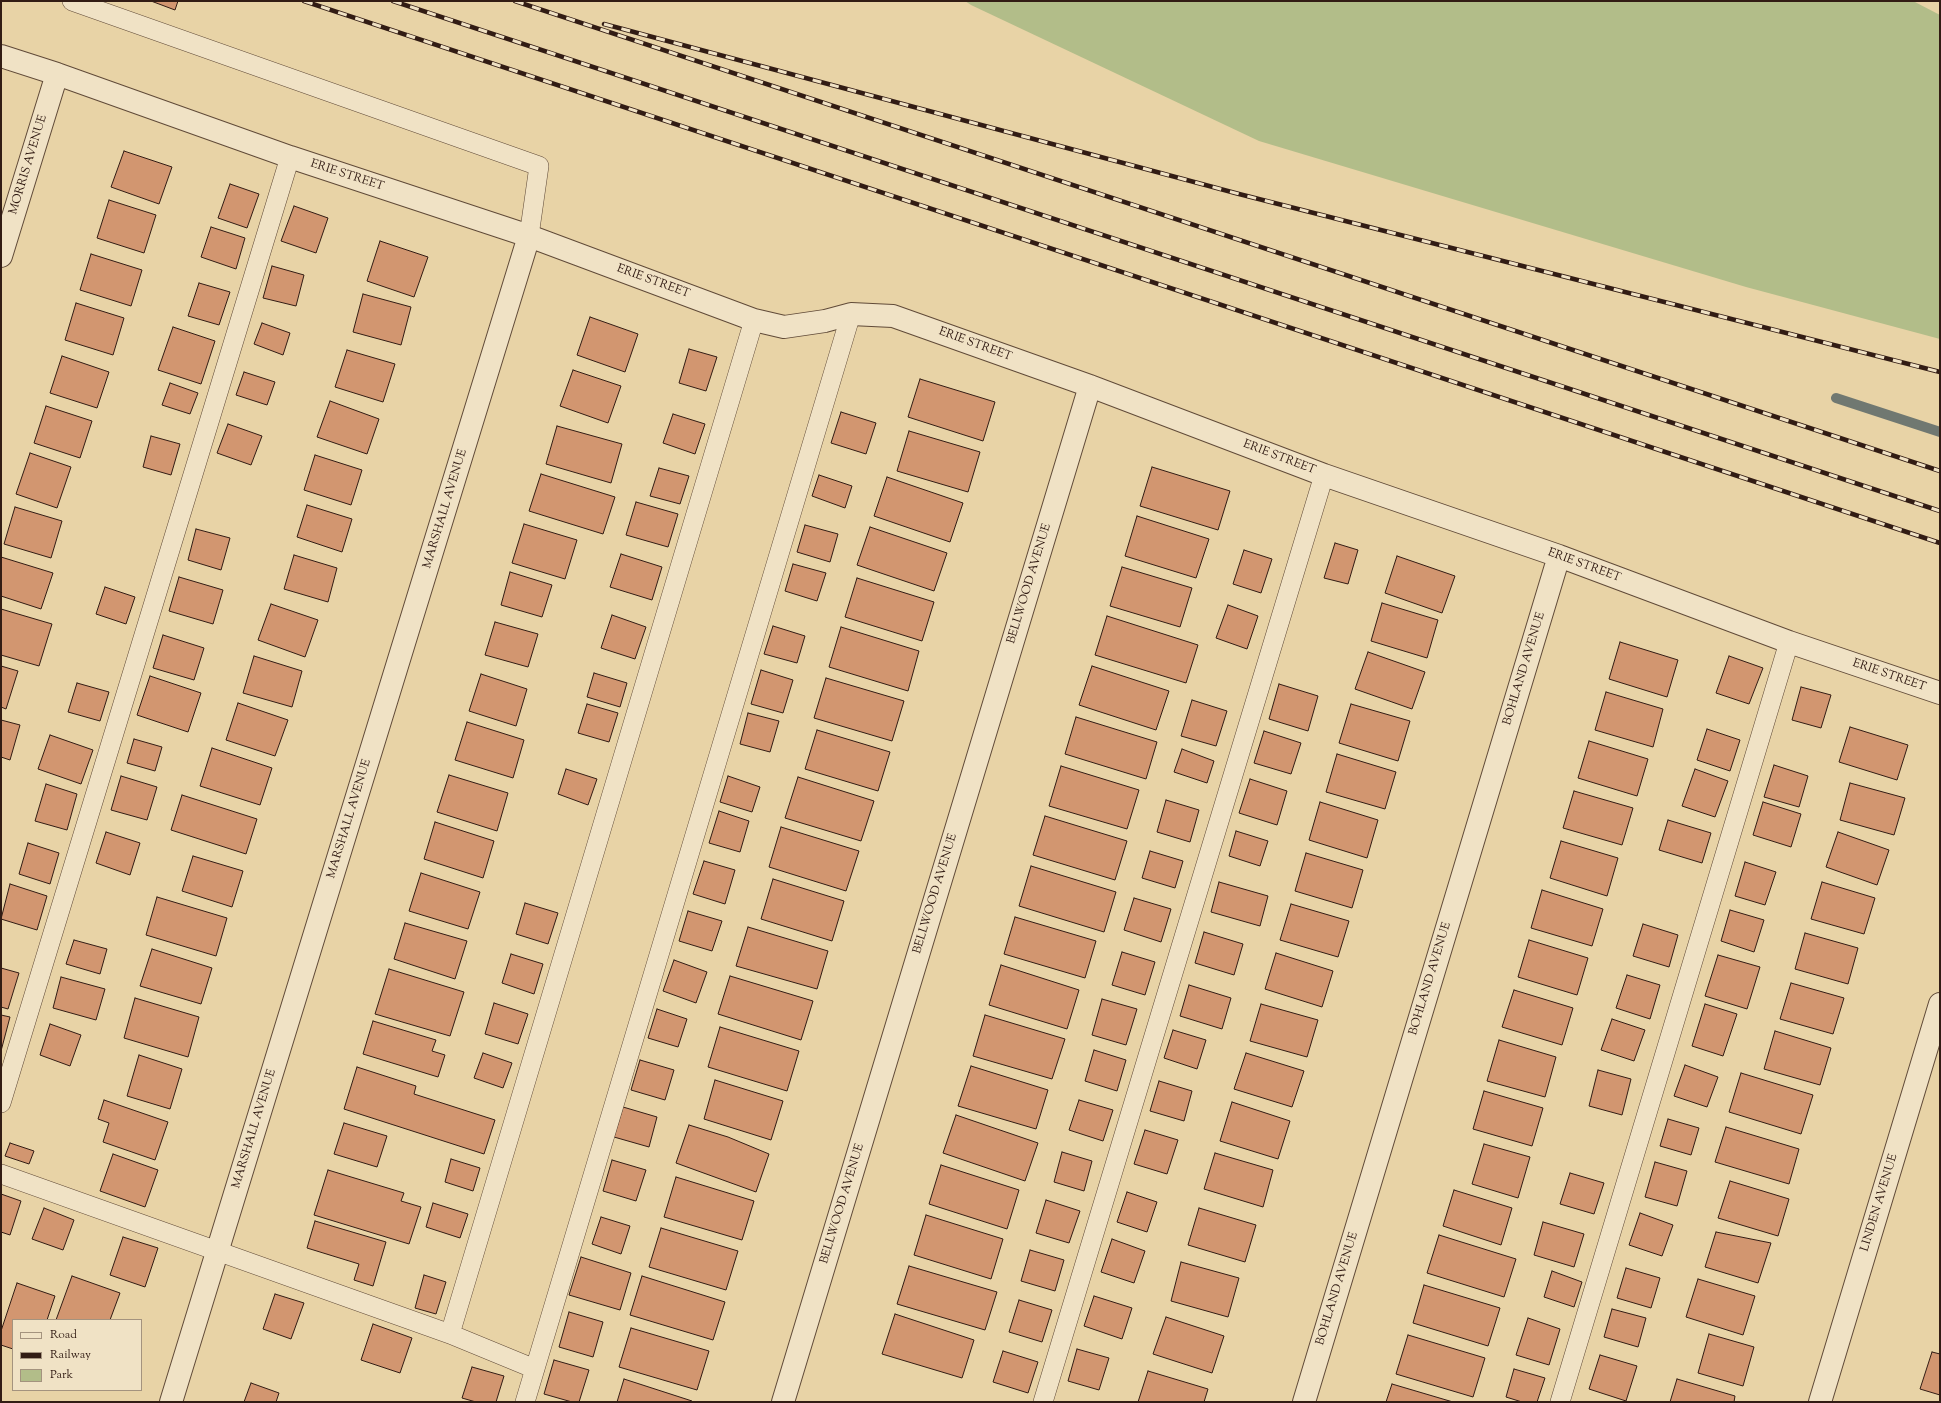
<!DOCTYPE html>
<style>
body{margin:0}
#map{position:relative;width:1941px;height:1403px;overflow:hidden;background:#e8d3a6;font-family:"Sorts Mill Goudy",serif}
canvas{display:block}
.frame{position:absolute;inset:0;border:2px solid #321c14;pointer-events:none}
.legend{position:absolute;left:12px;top:1319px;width:130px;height:72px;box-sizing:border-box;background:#f0e2c5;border:1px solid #a4937e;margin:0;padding:5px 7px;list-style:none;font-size:12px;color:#321c14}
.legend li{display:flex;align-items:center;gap:8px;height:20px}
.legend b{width:20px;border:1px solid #a4937e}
</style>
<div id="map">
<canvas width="1941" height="1403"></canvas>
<div class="frame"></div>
<ul class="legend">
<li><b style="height:5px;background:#f0e2c5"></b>Road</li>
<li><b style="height:5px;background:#321c14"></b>Railway</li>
<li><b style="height:11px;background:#b2bd89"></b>Park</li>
</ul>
</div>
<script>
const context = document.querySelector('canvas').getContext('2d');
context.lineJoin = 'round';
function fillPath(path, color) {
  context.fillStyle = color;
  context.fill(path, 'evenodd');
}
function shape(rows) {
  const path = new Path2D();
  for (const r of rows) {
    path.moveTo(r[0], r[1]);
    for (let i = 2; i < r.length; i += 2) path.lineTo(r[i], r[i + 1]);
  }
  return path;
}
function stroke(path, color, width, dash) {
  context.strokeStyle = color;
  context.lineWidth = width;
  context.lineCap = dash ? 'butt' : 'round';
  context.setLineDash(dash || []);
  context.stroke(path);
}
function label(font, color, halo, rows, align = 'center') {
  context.font = font + ' "Sorts Mill Goudy",serif';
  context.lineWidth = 3;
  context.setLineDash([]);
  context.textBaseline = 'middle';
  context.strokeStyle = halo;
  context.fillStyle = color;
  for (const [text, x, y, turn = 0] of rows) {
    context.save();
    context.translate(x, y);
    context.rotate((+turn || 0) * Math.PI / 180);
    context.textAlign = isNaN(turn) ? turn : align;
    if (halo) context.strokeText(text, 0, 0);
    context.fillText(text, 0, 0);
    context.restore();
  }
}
const green = shape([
 [965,1,1913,1,1940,15,1940,339,1746,287,1259,141,971,5]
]);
const stream = shape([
 [1836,398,1940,432]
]);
const building = shape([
 [151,1,178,1,175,10,151,1],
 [124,151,172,167,159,204,111,187,124,151],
 [230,184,259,194,247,228,218,218,230,184],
 [109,200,156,215,144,253,97,238,109,200],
 [294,206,328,218,316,253,281,241,294,206],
 [211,227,245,238,236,269,201,257,211,227],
 [380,241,428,257,414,297,367,281,380,241],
 [91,254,142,270,131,306,80,290,91,254],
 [272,266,304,275,296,306,263,298,272,266],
 [199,283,230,292,219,325,188,316,199,283],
 [363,294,411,307,401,345,353,332,363,294],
 [76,303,124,318,113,355,65,340,76,303],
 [590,317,638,334,625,372,577,355,590,317],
 [262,323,290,333,283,355,254,344,262,323],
 [173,327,215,341,201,384,158,370,173,327],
 [689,349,717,357,706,391,679,383,689,349],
 [347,350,395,364,383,402,335,387,347,350],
 [62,356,109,372,97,408,50,393,62,356],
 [573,370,621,386,608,423,560,406,573,370],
 [244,372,275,382,267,405,236,395,244,372],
 [920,379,995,402,983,441,908,417,920,379],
 [170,383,198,393,190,414,162,405,170,383],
 [330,401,379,419,367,454,317,437,330,401],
 [46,406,92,421,80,458,34,443,46,406],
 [841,412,876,423,866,454,831,443,841,412],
 [673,414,705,424,695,454,663,443,673,414],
 [228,424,262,436,251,465,217,453,228,424],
 [557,426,622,444,611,483,546,464,557,426],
 [909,431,980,452,968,492,897,471,909,431],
 [151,436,180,444,171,475,143,467,151,436],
 [30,453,71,467,57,508,16,494,30,453],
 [315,455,362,470,351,505,304,490,315,455],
 [1152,467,1230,491,1218,530,1140,506,1152,467],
 [659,468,689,476,680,504,650,496,659,468],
 [541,474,615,497,603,534,529,511,541,474],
 [819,475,852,486,845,508,812,496,819,475],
 [887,477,963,503,950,542,874,516,887,477],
 [636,502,678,514,668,547,626,535,636,502],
 [307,505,352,519,342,552,297,537,307,505],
 [15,507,62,521,51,558,4,544,15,507],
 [1137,516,1209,539,1196,578,1125,556,1137,516],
 [524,524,577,540,565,579,512,563,524,524],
 [805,525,838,534,830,562,797,552,805,525],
 [870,527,947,553,934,591,857,565,870,527],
 [196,529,230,538,221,570,188,560,196,529],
 [1335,543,1358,550,1348,584,1324,578,1335,543],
 [1244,550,1272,559,1261,593,1233,584,1244,550],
 [621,554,662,567,652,600,610,587,621,554],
 [294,555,337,568,328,602,284,589,294,555],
 [1397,556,1455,576,1442,613,1385,593,1397,556],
 [1,557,53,573,41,609,1,596,1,557],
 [793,564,826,573,817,601,785,591,793,564],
 [1122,567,1192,588,1180,627,1110,606,1122,567],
 [510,572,552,585,542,617,501,605,510,572],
 [179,577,223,590,213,624,169,611,179,577],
 [857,578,934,602,922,641,845,617,857,578],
 [105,587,135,597,126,624,96,614,105,587],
 [1382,603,1438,620,1427,658,1371,641,1382,603],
 [271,604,318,620,305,657,258,640,271,604],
 [1228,605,1258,616,1247,649,1216,638,1228,605],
 [1,609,52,624,39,666,1,655,1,609],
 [612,615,646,627,635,659,601,648,612,615],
 [1107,616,1198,645,1186,683,1095,655,1107,616],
 [495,622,538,634,528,667,485,655,495,622],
 [773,626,805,636,797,663,764,654,773,626],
 [841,627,919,651,908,691,829,667,841,627],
 [163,635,204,648,194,680,153,668,163,635],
 [1620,642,1678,660,1667,697,1609,679,1620,642],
 [1368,652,1425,672,1412,709,1355,689,1368,652],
 [254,656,302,671,292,707,243,693,254,656],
 [1729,656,1763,668,1749,704,1716,693,1729,656],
 [1,666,18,671,6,709,1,707,1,666],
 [1092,666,1169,691,1156,730,1079,705,1092,666],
 [761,670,793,680,783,713,751,704,761,670],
 [594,673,627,683,620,707,587,697,594,673],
 [481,674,527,689,516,726,469,711,481,674],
 [150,676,201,693,188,732,137,715,150,676],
 [826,678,904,701,892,741,814,718,826,678],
 [77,683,109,692,100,721,68,712,77,683],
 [1279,684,1318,696,1308,731,1269,719,1279,684],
 [1801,687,1831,695,1821,728,1792,720,1801,687],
 [1606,692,1663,709,1653,747,1595,730,1606,692],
 [1192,700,1227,711,1216,746,1181,736,1192,700],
 [238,703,288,720,275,756,226,740,238,703],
 [587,704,618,713,609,742,578,733,587,704],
 [1351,704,1410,721,1398,761,1339,743,1351,704],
 [748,713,779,721,770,752,740,744,748,713],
 [1076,717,1157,742,1146,779,1065,754,1076,717],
 [1,720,20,725,10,760,1,757,1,720],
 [467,722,524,740,513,778,455,760,467,722],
 [1850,727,1908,745,1897,780,1839,762,1850,727],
 [1707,729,1740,740,1730,771,1697,760,1707,729],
 [817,730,890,752,878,791,805,769,817,730],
 [1264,731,1301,743,1291,774,1254,763,1264,731],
 [50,735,93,750,81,784,38,769,50,735],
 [134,739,162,747,155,771,127,763,134,739],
 [1589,741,1648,759,1637,796,1578,778,1589,741],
 [212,748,272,768,260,805,200,786,212,748],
 [1182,749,1214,761,1207,783,1174,772,1182,749],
 [1337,754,1396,772,1385,809,1326,792,1337,754],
 [1774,765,1808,776,1799,807,1764,797,1774,765],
 [1061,766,1139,790,1127,829,1049,806,1061,766],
 [566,769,597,779,588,805,558,794,566,769],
 [1695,769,1728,781,1715,817,1682,806,1695,769],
 [449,775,508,793,497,831,437,812,449,775],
 [121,776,157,787,147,820,111,810,121,776],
 [728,776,760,787,752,812,720,802,728,776],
 [798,777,874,801,861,841,785,818,798,777],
 [1250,779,1287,791,1277,825,1239,813,1250,779],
 [1850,783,1905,798,1894,835,1840,820,1850,783],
 [46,784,77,794,67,830,35,821,46,784],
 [1574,791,1633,808,1622,845,1563,828,1574,791],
 [182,795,257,819,246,854,171,830,182,795],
 [1166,800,1199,810,1190,842,1157,832,1166,800],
 [1320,802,1378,820,1367,858,1309,840,1320,802],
 [1763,802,1801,814,1791,847,1753,835,1763,802],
 [719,811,749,821,740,852,709,843,719,811],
 [1045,816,1127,841,1115,880,1033,855,1045,816],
 [1668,820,1711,833,1702,863,1659,850,1668,820],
 [435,822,494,841,483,878,424,859,435,822],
 [781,827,859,851,846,891,769,867,781,827],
 [1236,831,1268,841,1260,866,1229,856,1236,831],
 [106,832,140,843,130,875,96,863,106,832],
 [1838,832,1889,850,1877,885,1826,867,1838,832],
 [1561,841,1618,858,1607,896,1550,878,1561,841],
 [28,843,59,853,50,884,19,874,28,843],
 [1150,851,1183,861,1175,888,1142,878,1150,851],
 [1306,853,1363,870,1352,908,1295,891,1306,853],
 [193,856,243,871,232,907,182,891,193,856],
 [704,861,735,870,725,904,693,894,704,861],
 [1745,862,1776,872,1765,905,1735,896,1745,862],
 [1031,866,1116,892,1104,932,1019,906,1031,866],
 [421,873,480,892,468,929,409,911,421,873],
 [773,879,844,901,832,941,761,919,773,879],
 [1219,882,1268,896,1260,926,1211,912,1219,882],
 [1822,882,1875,898,1864,934,1811,919,1822,882],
 [10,884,47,896,37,930,1,919,10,884],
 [1542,890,1603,909,1592,946,1531,928,1542,890],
 [157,897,227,918,216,956,146,935,157,897],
 [1134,898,1171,909,1161,942,1124,930,1134,898],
 [525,903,558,913,548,944,516,934,525,903],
 [1291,904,1349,921,1338,957,1280,940,1291,904],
 [1730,910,1764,920,1754,952,1721,941,1730,910],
 [688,911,722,921,712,951,679,941,688,911],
 [1015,917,1096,941,1085,978,1004,954,1015,917],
 [405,923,467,941,455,979,394,959,405,923],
 [1643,924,1678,935,1669,967,1633,956,1643,924],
 [748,927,828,951,817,989,736,966,748,927],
 [1204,932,1243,944,1234,975,1195,963,1204,932],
 [1805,933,1858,948,1848,984,1795,969,1805,933],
 [74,940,107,949,100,974,66,964,74,940],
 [1529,940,1588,958,1577,995,1518,977,1529,940],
 [152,949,212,968,201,1004,140,986,152,949],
 [1122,952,1155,962,1145,995,1112,985,1122,952],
 [1276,953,1333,971,1322,1007,1265,989,1276,953],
 [511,954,543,964,534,994,502,983,511,954],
 [1718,955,1760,967,1747,1009,1705,996,1718,955],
 [674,960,707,972,696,1003,663,991,674,960],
 [1001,965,1079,990,1067,1029,989,1005,1001,965],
 [1,968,19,973,8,1009,1,1007,1,968],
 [389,969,464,992,450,1036,375,1014,389,969],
 [1627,975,1660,985,1650,1019,1616,1008,1627,975],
 [730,976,813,1001,801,1040,718,1014,730,976],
 [61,977,105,989,96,1020,53,1008,61,977],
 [1791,983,1844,998,1833,1034,1780,1019,1791,983],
 [1189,985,1231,998,1222,1029,1180,1016,1189,985],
 [1514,990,1573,1008,1562,1045,1502,1027,1514,990],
 [135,998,199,1017,188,1057,124,1038,135,998],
 [1102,999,1137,1009,1126,1045,1092,1035,1102,999],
 [494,1003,528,1014,518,1044,485,1034,494,1003],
 [1261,1004,1318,1020,1307,1057,1250,1041,1261,1004],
 [1705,1004,1737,1014,1723,1056,1692,1046,1705,1004],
 [657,1009,687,1019,678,1047,648,1038,657,1009],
 [1,1015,10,1017,1,1051,1,1015],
 [985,1015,1065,1039,1052,1079,973,1056,985,1015],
 [1612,1019,1645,1030,1634,1061,1601,1050,1612,1019],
 [373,1021,436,1040,432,1051,445,1055,438,1077,363,1054,373,1021],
 [50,1024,81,1035,70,1066,40,1055,50,1024],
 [720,1027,799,1051,787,1091,708,1067,720,1027],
 [1173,1030,1206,1040,1197,1069,1164,1058,1173,1030],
 [1775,1031,1831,1048,1820,1085,1764,1069,1775,1031],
 [1499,1040,1556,1057,1545,1097,1487,1081,1499,1040],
 [1094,1050,1126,1060,1117,1091,1085,1081,1094,1050],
 [483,1053,512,1063,503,1088,474,1078,483,1053],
 [1246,1053,1304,1071,1292,1107,1234,1089,1246,1053],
 [139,1055,182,1069,170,1109,127,1096,139,1055],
 [640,1060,674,1070,665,1100,631,1090,640,1060],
 [1685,1065,1718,1077,1707,1107,1674,1096,1685,1065],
 [971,1066,1048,1090,1036,1129,958,1106,971,1066],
 [357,1067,416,1086,414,1094,495,1120,484,1154,344,1109,357,1067],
 [1598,1070,1631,1079,1622,1115,1589,1106,1598,1070],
 [1741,1073,1813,1095,1801,1134,1729,1112,1741,1073],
 [715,1080,783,1101,771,1140,704,1119,715,1080],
 [1159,1081,1192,1091,1184,1121,1150,1111,1159,1081],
 [1484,1091,1543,1108,1532,1146,1473,1129,1484,1091],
 [104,1100,168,1122,155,1160,103,1142,109,1123,98,1119,104,1100],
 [1079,1100,1113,1110,1103,1141,1069,1130,1079,1100],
 [1232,1102,1290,1121,1278,1159,1220,1141,1232,1102],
 [623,1107,657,1117,649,1147,614,1137,623,1107],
 [956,1115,1038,1143,1025,1181,943,1153,956,1115],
 [1668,1119,1699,1128,1691,1155,1660,1146,1668,1119],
 [344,1123,387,1136,377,1167,334,1154,344,1123],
 [689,1125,728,1137,769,1154,756,1192,676,1163,689,1125],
 [1726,1127,1799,1149,1789,1184,1715,1162,1726,1127],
 [1145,1130,1178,1140,1167,1174,1134,1164,1145,1130],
 [10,1143,34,1151,29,1164,5,1156,10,1143],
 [1484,1144,1530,1157,1518,1198,1472,1184,1484,1144],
 [1062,1152,1092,1161,1084,1191,1054,1182,1062,1152],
 [1215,1153,1273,1170,1263,1207,1204,1189,1215,1153],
 [113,1154,158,1170,145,1207,100,1191,113,1154],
 [451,1159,480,1168,473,1191,445,1182,451,1159],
 [612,1160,646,1170,636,1201,603,1191,612,1160],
 [1655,1162,1687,1171,1677,1206,1645,1197,1655,1162],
 [941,1165,1019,1190,1007,1229,929,1204,941,1165],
 [328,1170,404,1193,401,1201,421,1207,409,1244,314,1215,328,1170],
 [1570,1173,1604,1183,1594,1214,1560,1204,1570,1173],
 [676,1177,754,1201,742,1240,664,1217,676,1177],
 [1730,1181,1789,1199,1778,1236,1718,1218,1730,1181],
 [1454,1190,1512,1208,1501,1245,1443,1226,1454,1190],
 [1127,1192,1157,1202,1147,1232,1117,1222,1127,1192],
 [1,1194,21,1201,10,1235,1,1232,1,1194],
 [1046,1200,1080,1211,1069,1243,1036,1233,1046,1200],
 [433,1203,468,1214,460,1238,426,1227,433,1203],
 [44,1208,74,1220,63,1250,32,1239,44,1208],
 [1199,1208,1256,1225,1245,1262,1188,1245,1199,1208],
 [1640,1213,1673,1225,1662,1256,1629,1245,1640,1213],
 [926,1215,1003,1239,991,1279,914,1255,926,1215],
 [601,1217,630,1226,621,1254,592,1244,601,1217],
 [315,1221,386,1242,373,1286,354,1280,359,1264,307,1248,315,1221],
 [1543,1222,1584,1234,1574,1267,1534,1255,1543,1222],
 [661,1228,738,1251,726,1290,649,1267,661,1228],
 [1716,1232,1771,1243,1758,1283,1705,1267,1716,1232],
 [1439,1235,1516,1259,1504,1297,1427,1273,1439,1235],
 [123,1237,158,1248,145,1287,110,1275,123,1237],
 [1112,1239,1145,1251,1134,1283,1101,1272,1112,1239],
 [1030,1250,1064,1260,1055,1291,1021,1281,1030,1250],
 [581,1257,631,1273,620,1310,569,1295,581,1257],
 [1181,1262,1239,1278,1228,1317,1171,1301,1181,1262],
 [909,1266,997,1292,985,1330,897,1304,909,1266],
 [1626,1268,1660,1278,1651,1308,1617,1298,1626,1268],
 [1552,1271,1582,1282,1574,1307,1544,1297,1552,1271],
 [424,1275,446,1282,436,1314,415,1308,424,1275],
 [72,1276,120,1293,110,1320,56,1320,72,1276],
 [642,1276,725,1302,713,1340,630,1315,642,1276],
 [1698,1279,1755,1296,1743,1335,1686,1317,1698,1279],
 [17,1283,55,1296,47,1320,13,1320,13,1349,1,1345,1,1331,17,1283],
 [1424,1285,1500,1308,1488,1346,1413,1323,1424,1285],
 [275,1294,304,1303,291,1339,263,1329,275,1294],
 [1094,1296,1132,1308,1122,1339,1084,1326,1094,1296],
 [1019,1300,1052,1310,1042,1342,1009,1332,1019,1300],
 [1612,1309,1646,1318,1638,1347,1604,1337,1612,1309],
 [569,1312,603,1322,593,1357,559,1347,569,1312],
 [895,1314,974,1340,962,1378,882,1354,895,1314],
 [1166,1317,1224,1336,1212,1373,1153,1354,1166,1317],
 [1528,1318,1560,1329,1549,1365,1516,1355,1528,1318],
 [373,1324,412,1338,400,1373,361,1360,373,1324],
 [631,1328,709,1351,697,1390,619,1367,631,1328],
 [1709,1334,1754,1347,1743,1386,1698,1373,1709,1334],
 [1408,1335,1485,1358,1473,1397,1396,1374,1408,1335],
 [1077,1349,1109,1358,1099,1390,1068,1381,1077,1349],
 [1003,1351,1038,1362,1028,1393,993,1382,1003,1351],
 [1932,1352,1940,1354,1940,1395,1920,1389,1932,1352],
 [1600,1355,1637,1366,1626,1401,1589,1389,1600,1355],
 [554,1360,589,1370,579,1402,572,1402,544,1394,554,1360],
 [472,1367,504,1376,496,1402,476,1402,462,1398,472,1367],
 [1514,1369,1545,1378,1537,1402,1522,1402,1506,1397,1514,1369],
 [1148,1371,1208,1389,1204,1402,1138,1402,1148,1371],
 [624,1379,692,1401,692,1402,617,1402,624,1379],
 [1677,1379,1735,1396,1734,1402,1670,1402,1677,1379],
 [251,1383,279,1393,276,1402,244,1402,251,1383],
 [1392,1384,1453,1402,1386,1402,1392,1384]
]);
const lane = shape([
 [72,1,539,166,529,236],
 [1,1103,290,157],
 [1,1174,450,1334,535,1369],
 [450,1334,754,320],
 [525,1402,851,314],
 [1043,1402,1324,475],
 [1560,1402,1789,642]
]);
const street = shape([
 [1,56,57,74,290,157,529,236,754,320,784,327,825,321,851,314,893,316,1090,386,1324,475,1559,556,1789,642,1940,693],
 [1,256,57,74],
 [171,1402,529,236],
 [783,1402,1090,386],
 [1304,1402,1559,556],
 [1820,1402,1940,1004]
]);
const rail = shape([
 [304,1,1940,543],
 [393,1,1940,511],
 [515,1,1940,471],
 [604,24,1239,194,1940,372]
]);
const streetNames = [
 ["MORRIS AVENUE",29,165,-73],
 ["ERIE STREET",347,176,18],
 ["ERIE STREET",653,282,20],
 ["ERIE STREET",975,345,20],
 ["ERIE STREET",1279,458,21],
 ["MARSHALL AVENUE",446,509,-73],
 ["ERIE STREET",1584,566,20],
 ["BELLWOOD AVENUE",1030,584,-73],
 ["BOHLAND AVENUE",1525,669,-73],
 ["ERIE STREET",1889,676,19],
 ["MARSHALL AVENUE",350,819,-73],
 ["BELLWOOD AVENUE",936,894,-73],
 ["BOHLAND AVENUE",1431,979,-73],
 ["MARSHALL AVENUE",255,1129,-73],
 ["LINDEN AVENUE",1880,1203,-73],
 ["BELLWOOD AVENUE",843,1204,-73],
 ["BOHLAND AVENUE",1338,1289,-73]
];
fillPath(green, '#b2bd89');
stroke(stream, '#707871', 10);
fillPath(building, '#d29670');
stroke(building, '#321c14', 1);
stroke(lane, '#604a38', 20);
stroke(street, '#604a38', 24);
stroke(lane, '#f0e2c5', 19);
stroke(street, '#f0e2c5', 22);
stroke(rail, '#321c14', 4.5);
stroke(rail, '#f0e2c5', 3, [9]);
label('12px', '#321c14', '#f0e2c5', streetNames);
</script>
